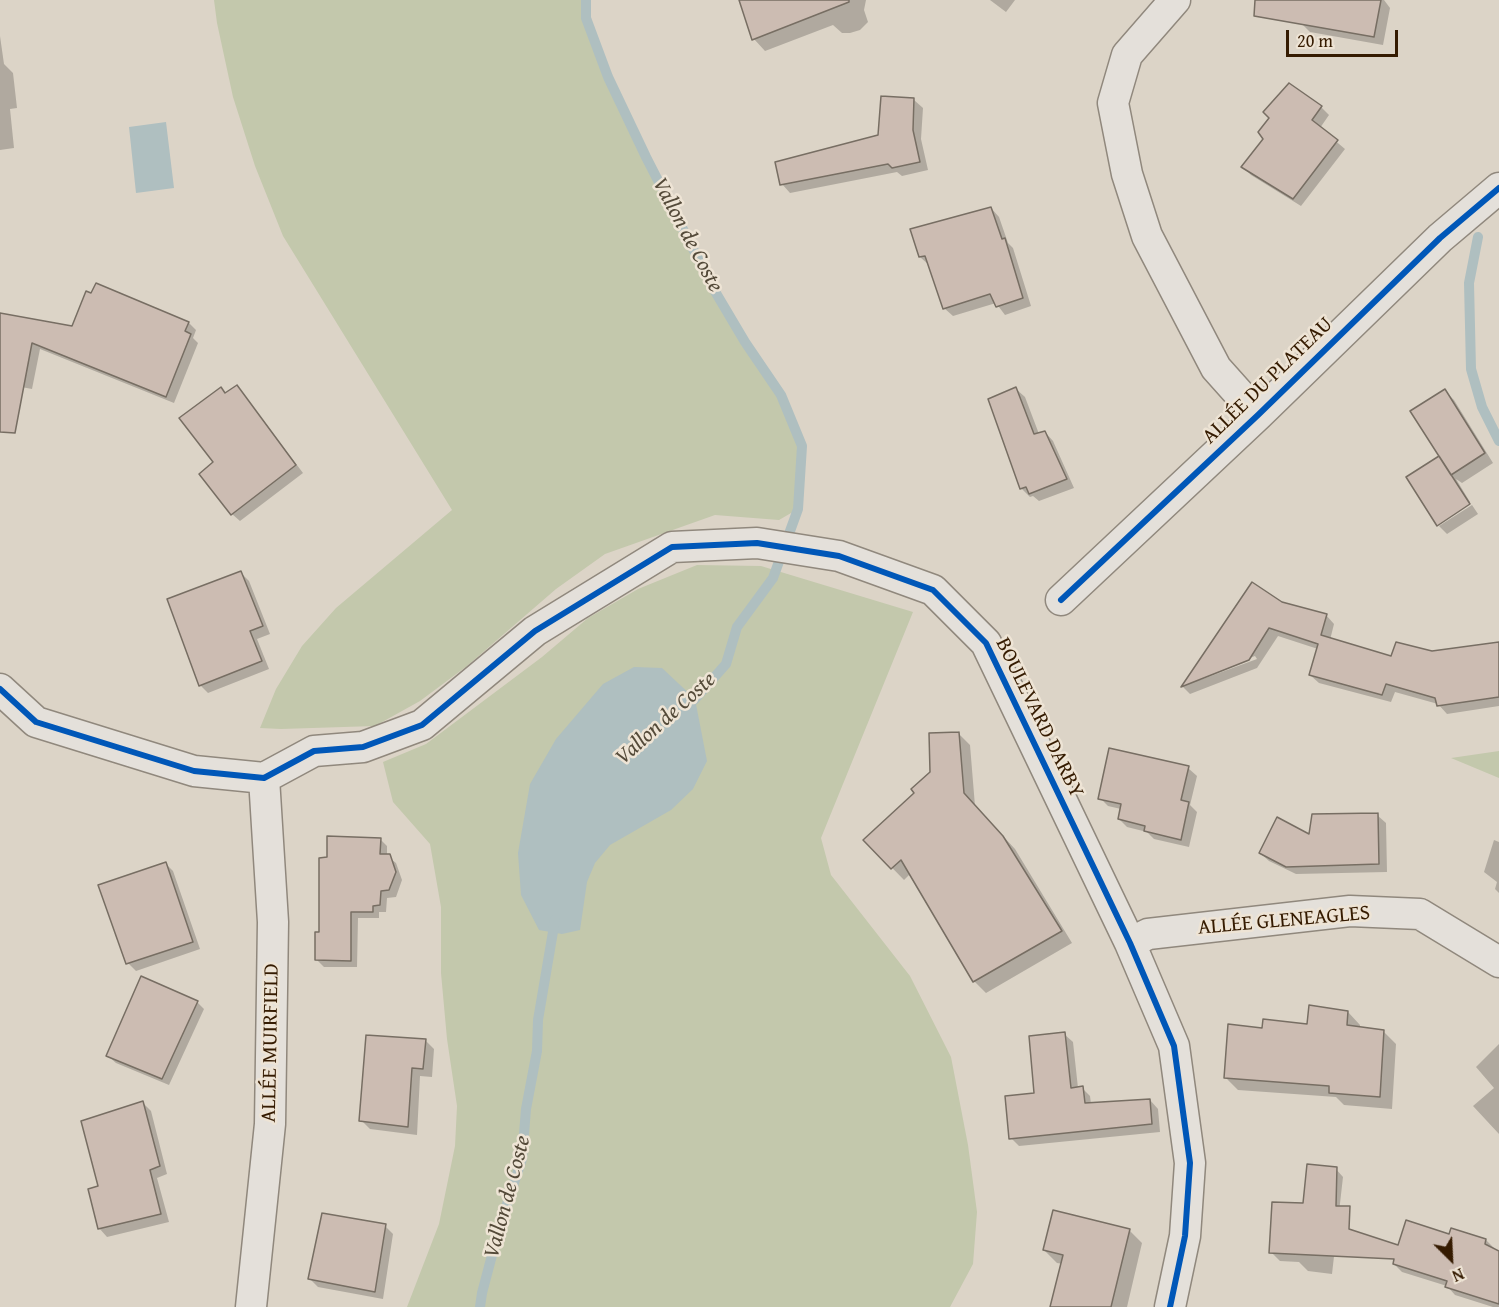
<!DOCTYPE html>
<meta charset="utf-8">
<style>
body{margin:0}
#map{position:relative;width:1499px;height:1307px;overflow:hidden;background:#dcd4c7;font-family:"Gentium Book Plus",serif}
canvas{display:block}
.north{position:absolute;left:1421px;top:1229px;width:60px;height:60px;-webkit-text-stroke:4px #eee4d5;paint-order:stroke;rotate:156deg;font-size:16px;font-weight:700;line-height:24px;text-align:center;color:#351b01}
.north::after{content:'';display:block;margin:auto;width:21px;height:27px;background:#351b01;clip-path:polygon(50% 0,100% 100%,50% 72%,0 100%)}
.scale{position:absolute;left:1286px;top:30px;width:112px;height:27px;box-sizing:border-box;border:3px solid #351b01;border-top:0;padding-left:8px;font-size:18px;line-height:21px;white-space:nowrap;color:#351b01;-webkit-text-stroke:4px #eee4d5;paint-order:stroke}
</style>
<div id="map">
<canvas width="1499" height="1307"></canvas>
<div class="north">N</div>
<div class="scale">20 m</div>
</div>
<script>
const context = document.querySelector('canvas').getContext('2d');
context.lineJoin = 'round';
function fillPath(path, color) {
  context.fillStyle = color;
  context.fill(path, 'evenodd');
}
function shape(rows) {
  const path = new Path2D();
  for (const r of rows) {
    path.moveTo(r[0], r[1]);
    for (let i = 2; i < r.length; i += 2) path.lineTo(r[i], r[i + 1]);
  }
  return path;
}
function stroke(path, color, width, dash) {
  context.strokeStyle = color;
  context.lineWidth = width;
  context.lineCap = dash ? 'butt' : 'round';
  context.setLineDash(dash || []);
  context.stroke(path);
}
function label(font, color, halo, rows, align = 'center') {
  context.font = font + ' "Gentium Book Plus",serif';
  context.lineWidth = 5;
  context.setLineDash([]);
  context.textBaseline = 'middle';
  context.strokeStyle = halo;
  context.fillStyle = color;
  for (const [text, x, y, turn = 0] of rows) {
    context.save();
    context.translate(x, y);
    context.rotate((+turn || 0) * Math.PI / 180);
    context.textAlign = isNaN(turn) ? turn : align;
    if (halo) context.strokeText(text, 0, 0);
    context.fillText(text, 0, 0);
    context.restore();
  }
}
const green = shape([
 [214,0,586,0,586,18,608,77,646,157,681,227,745,342,781,395,802,446,798,509,779,520,715,515,605,554,556,589,467,666,420,701,375,726,281,729,260,728,276,689,302,646,336,608,452,510,283,236,255,166,233,97,217,23],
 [697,565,761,566,913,612,821,838,831,875,910,976,951,1057,968,1145,977,1212,973,1264,950,1307,407,1307,439,1224,455,1146,457,1106,447,1039,441,973,441,907,430,844,393,802,383,762,426,744,542,657,588,618,638,589],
 [1499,751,1499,778,1451,758]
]);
const water = shape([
 [166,122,174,188,136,193,129,127],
 [634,667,662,668,695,699,707,761,693,789,671,810,610,845,595,863,587,882,580,930,562,934,539,930,521,895,518,853,530,784,556,739,603,684]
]);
const shadow = shape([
 [740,0,866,0,864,10,868,22,860,30,850,33,842,33,833,25,765,51,754,39],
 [990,0,1015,0,1006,12],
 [1305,0,1384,0,1390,8,1383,45,1310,32,1301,23],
 [0,36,4,64,13,73,17,108,10,109,14,148,0,150],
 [914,100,923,108,921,139,928,170,902,176,897,172,790,193,782,184,879,136],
 [1321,107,1329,115,1320,128,1345,149,1301,206,1251,175,1243,167,1265,139],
 [991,208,999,217,1008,243,1013,248,1031,306,1005,315,996,303,953,316,944,308,929,265,920,257],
 [0,315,73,328,189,323,196,330,193,338,198,343,174,403,40,349,32,389,0,383],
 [221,388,226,394,244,395,303,473,240,521,232,514,215,462],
 [1016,389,1025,397,1039,434,1045,432,1053,441,1074,488,1039,501,1033,496,1030,497,1021,488],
 [1445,391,1454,400,1493,463,1462,483,1456,479,1470,502,1438,523],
 [1472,505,1478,514,1447,534,1439,526],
 [241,573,249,581,270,634,257,639,269,669,208,693,200,685],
 [1282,603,1326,615,1334,624,1330,640,1392,658,1499,647,1499,706,1447,714,1438,704,1395,692,1391,702,1319,683,1310,675,1318,649,1278,636,1257,668,1190,694,1182,686],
 [1255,656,1257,659,1200,680,1200,677],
 [958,733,970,745,975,806,1015,849,1072,943,986,993,974,981,910,874,904,880,865,840,916,793],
 [1188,768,1197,776,1190,805,1197,812,1189,847,1154,839,1147,832,1127,827,1119,819,1121,809,1108,806,1100,798],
 [1377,815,1386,823,1387,872,1296,874,1269,861,1260,853],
 [380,839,387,846,387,856,396,863,402,880,396,897,387,898,386,912,379,912,379,918,358,918,357,967,324,967,317,960,321,933],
 [1494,840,1499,842,1499,893,1495,889,1497,882,1484,872],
 [165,863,173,871,200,949,136,971,128,963],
 [197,1002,204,1009,169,1085,116,1063,108,1056],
 [1348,1012,1360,1025,1360,1028,1383,1031,1396,1044,1392,1109,1344,1105,1336,1097,1238,1090,1226,1078,1263,1030,1309,1025],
 [1064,1034,1073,1042,1078,1088,1082,1088,1090,1096,1091,1104,1150,1100,1158,1109,1160,1132,1019,1146,1011,1138,1036,1094],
 [425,1040,434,1049,432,1077,420,1076,417,1135,370,1129,361,1120],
 [1499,1044,1499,1134,1473,1106,1494,1088,1476,1067],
 [143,1103,151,1111,167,1174,157,1178,169,1222,107,1237,99,1228],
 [1335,1168,1343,1177,1332,1274,1308,1271,1299,1262,1280,1261,1271,1252,1305,1205],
 [385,1226,393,1234,383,1299,318,1287,309,1278],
 [1129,1230,1142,1243,1127,1307,1052,1307,1063,1264,1057,1263,1044,1250],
 [1450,1236,1486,1240,1499,1253,1499,1307,1493,1307,1455,1295,1447,1286,1402,1272,1394,1264]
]);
const stream = shape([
 [586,0,586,18,608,77,646,157,713,288,745,342,781,395,802,446,798,509,773,578,737,627,726,664,695,699,685,707],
 [1478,237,1469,283,1471,369,1482,407,1499,441],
 [480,1307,482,1293,500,1225,522,1159,526,1109,537,1051,538,1020,555,920]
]);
const building = shape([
 [739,0,849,0,849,2,752,40,739,0],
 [1255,0,1381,0,1374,37,1254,16,1255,0],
 [1289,83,1322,106,1312,120,1338,140,1293,199,1241,167,1263,139,1258,132,1269,118,1263,112,1289,83],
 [881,96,914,98,913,130,920,162,892,168,888,164,780,185,775,162,878,135,881,96],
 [991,207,1002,239,1005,238,1023,298,996,307,990,294,943,309,925,256,919,257,910,229,991,207],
 [96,283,189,322,185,331,191,334,166,397,32,343,15,433,0,432,0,313,72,326,86,291,91,293,96,283],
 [237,385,296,465,231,515,199,474,213,462,179,418,221,387,225,393,237,385],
 [1016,387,1034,434,1045,431,1067,479,1029,494,1026,487,1020,489,988,399,1016,387],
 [1445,389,1485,453,1451,475,1410,411,1445,389],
 [1439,456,1470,504,1437,526,1406,477,1439,456],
 [241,571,263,626,250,631,262,661,199,686,167,599,241,571],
 [1252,582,1282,602,1327,614,1321,635,1391,656,1396,642,1432,651,1499,642,1499,697,1437,706,1435,698,1386,684,1382,695,1309,675,1318,644,1269,628,1249,660,1181,687,1252,582],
 [959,732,964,793,1003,836,1062,931,973,982,901,860,891,869,863,840,914,793,911,789,930,772,929,733,959,732],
 [1109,748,1189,766,1181,800,1189,802,1181,840,1144,831,1145,826,1118,819,1121,804,1098,799,1109,748],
 [1378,813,1379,864,1286,867,1259,853,1277,817,1309,834,1312,814,1378,813],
 [327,836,381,838,380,854,390,854,396,872,389,890,381,891,380,905,373,906,373,912,351,912,351,961,315,960,315,932,319,932,319,858,327,857,327,836],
 [166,862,193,942,126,964,98,885,166,862],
 [141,976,198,1001,162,1079,106,1056,141,976],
 [1309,1005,1348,1011,1347,1025,1384,1030,1380,1097,1329,1093,1329,1086,1224,1078,1228,1024,1262,1028,1263,1019,1307,1024,1309,1005],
 [1065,1032,1071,1088,1083,1086,1085,1103,1150,1099,1152,1124,1009,1139,1005,1096,1034,1093,1029,1036,1065,1032],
 [366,1035,426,1039,423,1069,412,1068,408,1127,359,1121,366,1035],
 [143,1101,160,1166,150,1170,161,1214,98,1229,88,1189,98,1186,81,1121,143,1101],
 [1307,1164,1337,1167,1336,1206,1350,1206,1349,1229,1398,1245,1406,1220,1449,1234,1451,1228,1486,1239,1485,1244,1499,1251,1499,1304,1445,1287,1447,1281,1393,1264,1394,1259,1269,1253,1272,1202,1303,1203,1307,1164],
 [1053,1210,1130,1229,1111,1307,1050,1307,1063,1255,1043,1250,1053,1210],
 [322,1213,386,1224,375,1292,308,1279,322,1213]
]);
const minor = shape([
 [1175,0,1127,55,1113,103,1127,174,1147,236,1216,368,1258,415],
 [1061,600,1258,415,1440,238,1499,188],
 [0,689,36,722,194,771,264,778,314,751,363,747,422,725,535,631,672,547,757,543,839,556,933,590,986,643,1130,943,1174,1046,1190,1163,1185,1236,1170,1307],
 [1130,943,1148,934,1350,911,1420,914,1499,962],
 [251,1307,270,1124,273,922,264,778]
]);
const cycleway = shape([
 [1061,600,1258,415,1440,238,1499,188],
 [0,689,36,722,194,771,264,778,314,751,363,747,422,725,535,631,672,547,757,543,839,556,933,590,986,643,1130,943,1174,1046,1190,1163,1185,1236,1170,1307]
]);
const streetNames = [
 ["ALLÉE DU PLATEAU",1268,381,-44],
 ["BOULEVARD DARBY",1039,718,64],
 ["ALLÉE GLENEAGLES",1284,921,-5],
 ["ALLÉE MUIRFIELD",271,1043,-89]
];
const waterNames = [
 ["Vallon de Coste",687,235,62],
 ["Vallon de Coste",666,719,-42],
 ["Vallon de Coste",508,1197,-75]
];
fillPath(green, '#c3c8ac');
fillPath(water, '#afbfc0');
fillPath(shadow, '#0003');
stroke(stream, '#afbfc0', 10);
fillPath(building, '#ccbcb2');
stroke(building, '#776e63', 1.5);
stroke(minor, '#90887d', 33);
stroke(minor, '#e4e0da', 30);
stroke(cycleway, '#0057b8', 6);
label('21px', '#351b01', '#eee4d5', streetNames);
label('italic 22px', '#544a39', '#eee4d5', waterNames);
</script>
